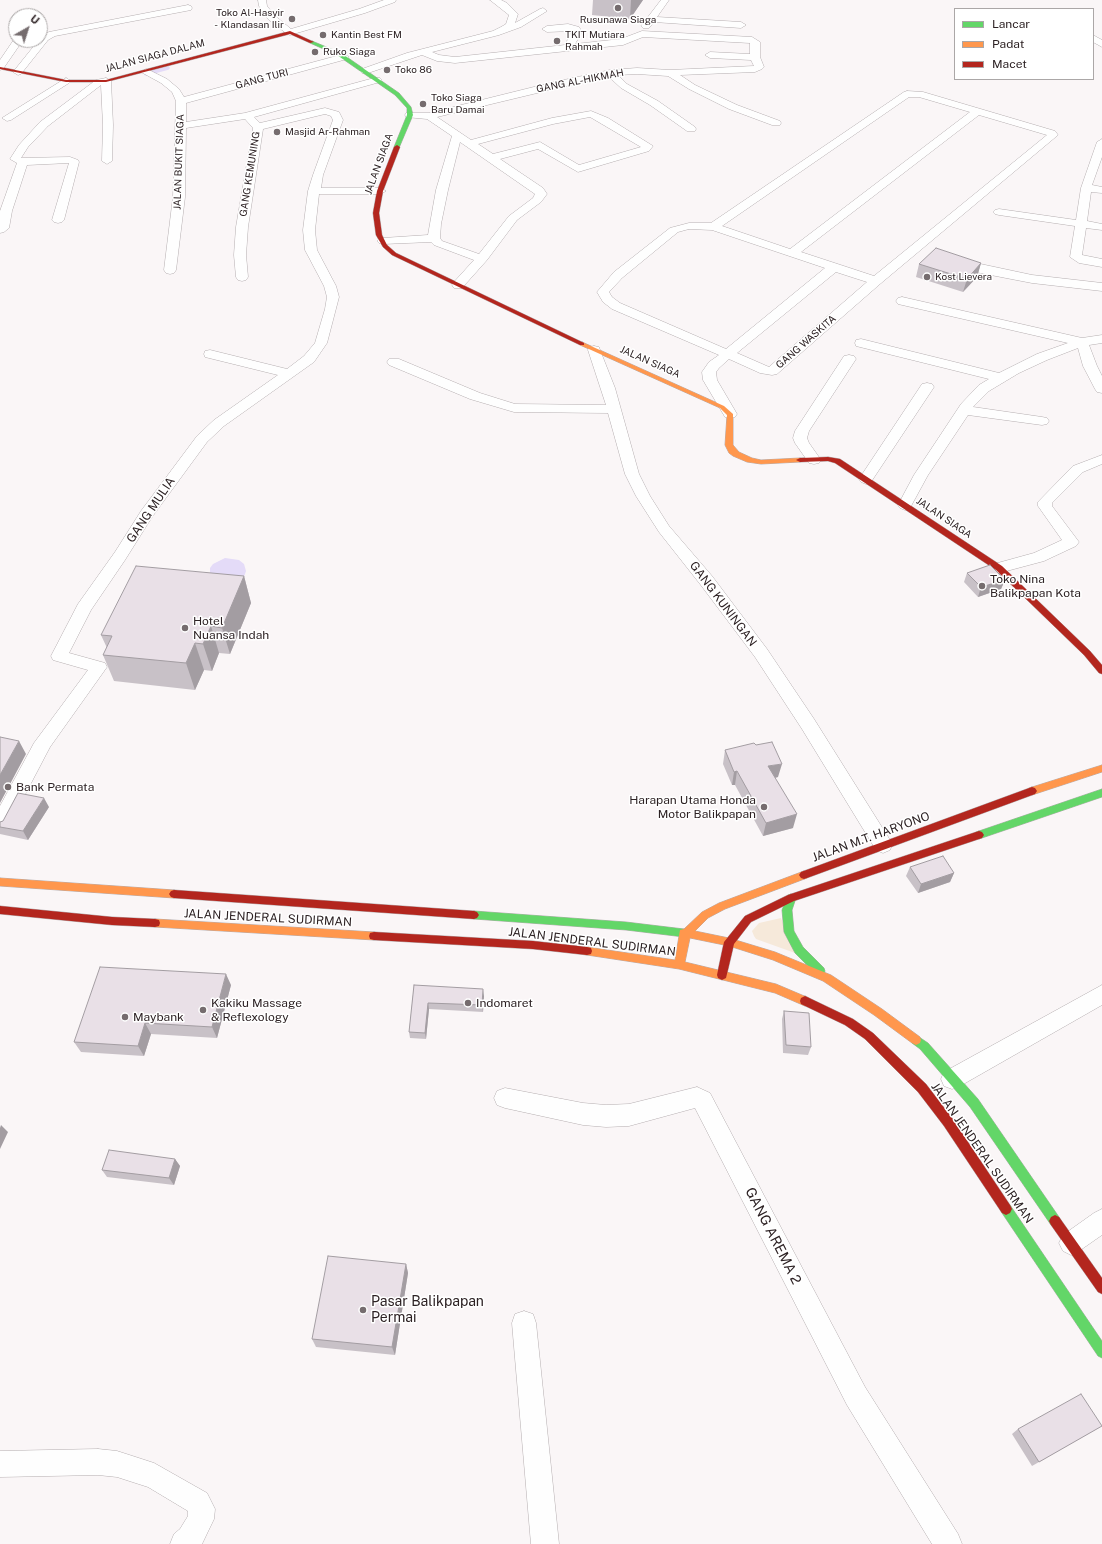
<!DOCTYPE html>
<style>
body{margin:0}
#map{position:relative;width:1102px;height:1544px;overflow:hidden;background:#faf6f7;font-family:"Public Sans",sans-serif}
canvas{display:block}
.legend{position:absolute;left:954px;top:8px;width:140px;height:72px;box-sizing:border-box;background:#fff;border:1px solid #aba7a7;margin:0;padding:5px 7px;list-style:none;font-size:12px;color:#2d2224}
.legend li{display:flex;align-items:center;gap:8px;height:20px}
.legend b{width:20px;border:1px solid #aba7a7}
.north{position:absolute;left:8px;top:8px;width:40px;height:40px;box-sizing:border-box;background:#fff;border:1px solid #aba7a7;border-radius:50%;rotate:39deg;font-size:11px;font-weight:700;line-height:16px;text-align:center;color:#2d2224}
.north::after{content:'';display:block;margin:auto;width:14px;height:18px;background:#756c6e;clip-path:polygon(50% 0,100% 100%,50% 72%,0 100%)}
</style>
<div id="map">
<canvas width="1102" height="1544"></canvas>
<ul class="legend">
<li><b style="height:5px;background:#63d668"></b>Lancar</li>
<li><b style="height:5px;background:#ff974d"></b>Padat</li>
<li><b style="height:5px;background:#b3261e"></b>Macet</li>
</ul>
<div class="north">U</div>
</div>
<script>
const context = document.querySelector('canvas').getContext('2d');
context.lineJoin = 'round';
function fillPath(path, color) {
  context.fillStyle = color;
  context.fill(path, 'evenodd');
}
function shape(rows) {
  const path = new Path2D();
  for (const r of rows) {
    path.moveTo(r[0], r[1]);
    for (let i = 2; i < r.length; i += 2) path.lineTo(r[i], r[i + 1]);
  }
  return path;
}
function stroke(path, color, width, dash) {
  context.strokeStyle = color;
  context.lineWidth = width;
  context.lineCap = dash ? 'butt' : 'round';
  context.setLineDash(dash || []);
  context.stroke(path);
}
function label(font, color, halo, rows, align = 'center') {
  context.font = font + ' "Public Sans",sans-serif';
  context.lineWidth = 3;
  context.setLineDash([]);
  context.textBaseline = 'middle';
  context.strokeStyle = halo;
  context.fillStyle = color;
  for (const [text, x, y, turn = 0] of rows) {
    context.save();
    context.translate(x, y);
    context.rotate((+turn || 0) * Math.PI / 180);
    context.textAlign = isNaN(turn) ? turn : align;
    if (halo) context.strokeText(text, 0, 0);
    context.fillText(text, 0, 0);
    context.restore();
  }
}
const green = shape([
 [781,918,795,953,756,939,754,936,752,931,759,923]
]);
const water = shape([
 [225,558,239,560,244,564,246,571,244,577,210,577,210,568,213,564]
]);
const stream = shape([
 [146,74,168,68]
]);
const street = shape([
 [258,0,266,0,267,6,274,15,291,29,359,9,384,0,396,0,395,2,365,13,290,35,287,34,268,19,259,6,258,0],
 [490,0,501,0,507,3,518,14,515,23,540,9,543,8,547,11,521,27,499,35,432,52,439,55,455,57,565,45,572,31,547,32,542,29,547,26,568,24,579,27,582,32,575,44,621,39,642,31,752,37,760,42,760,57,764,67,762,69,755,72,680,75,695,85,737,105,780,121,781,123,780,125,772,125,729,109,689,89,668,76,637,74,618,75,627,84,658,101,695,127,696,129,695,131,687,131,650,105,621,88,608,76,437,117,471,140,552,118,591,111,608,118,653,146,649,151,578,172,538,149,500,159,543,188,547,194,541,202,517,220,487,260,462,288,454,288,452,285,454,282,474,260,434,245,431,242,383,244,379,243,377,241,379,239,383,238,428,235,436,190,452,136,427,119,406,117,405,115,406,113,429,113,550,83,610,70,637,68,670,70,754,66,751,60,710,58,705,55,710,52,750,54,750,43,643,37,623,45,455,63,437,61,422,55,368,73,362,73,360,71,362,69,407,53,493,31,501,27,506,24,509,15,490,0],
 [590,117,641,147,579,165,540,142,493,154,478,144,553,124,590,117],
 [460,142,535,194,533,198,509,216,479,254,442,241,440,238,441,224,448,190,460,142],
 [661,0,669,0,657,17,741,22,746,25,741,28,654,22,649,28,643,28,641,26,661,0],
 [188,5,191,6,192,8,191,10,55,36,48,40,21,74,18,75,13,72,42,36,49,32,188,5],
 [1093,35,1102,40,1102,47,1093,42,1093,35],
 [15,38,16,38,16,40,23,40,3,69,0,70,0,60,15,38],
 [344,54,349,57,347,59,186,103,186,122,245,113,374,78,380,78,382,80,380,82,254,117,260,123,325,108,339,112,343,120,323,175,321,188,380,188,386,191,380,194,319,194,315,230,317,250,336,286,339,297,327,343,314,362,224,426,207,442,152,517,125,560,91,610,69,653,105,663,107,667,50,747,7,829,0,831,0,806,34,743,88,670,53,660,51,656,78,604,115,552,141,511,197,436,214,420,278,375,205,357,204,354,205,351,210,350,287,369,304,356,315,343,325,309,327,297,324,286,305,250,303,230,308,191,313,175,333,120,331,116,325,114,263,129,248,227,246,255,248,277,246,280,242,281,238,280,236,277,234,255,236,227,253,128,245,119,186,128,185,197,176,270,174,273,170,274,166,273,164,270,173,197,176,101,172,92,161,83,141,72,146,69,149,70,167,79,179,89,184,97,344,54],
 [66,78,71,81,69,83,11,120,7,121,2,118,66,78],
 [106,78,111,81,113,125,112,161,107,164,102,161,103,125,101,85,48,126,28,147,21,158,70,157,78,160,79,162,64,220,62,222,58,223,54,222,52,220,69,163,27,165,12,211,9,228,4,232,0,233,0,211,17,163,10,159,19,145,40,122,96,80,106,78],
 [907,91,923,92,1055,131,1058,135,880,284,777,374,772,375,760,373,729,359,719,368,716,372,717,380,737,414,735,417,730,418,725,417,703,380,702,372,709,362,719,355,612,309,603,302,597,292,614,272,670,228,689,223,711,223,904,92,907,91],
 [909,97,919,97,970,112,790,249,722,226,909,97],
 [979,115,1047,135,874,276,801,252,979,115],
 [689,229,712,230,825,268,726,349,620,303,612,297,609,292,622,278,678,232,689,229],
 [836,272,867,282,769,367,737,353,836,272],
 [1102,139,1102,157,1092,185,1102,187,1102,193,1091,192,1087,221,1102,224,1102,230,1086,228,1082,255,1102,259,1102,267,1079,263,1070,257,1075,226,999,215,995,214,993,212,995,210,999,209,1076,220,1081,188,1097,142,1102,139],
 [957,259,1032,275,1102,283,1102,291,1032,283,970,271,953,266,951,263,953,260,957,259],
 [902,297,1082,338,1102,335,1102,343,1089,345,1097,366,1102,376,1102,393,1097,392,1095,389,1083,366,1078,348,1047,360,1019,373,989,391,973,407,1042,417,1047,418,1049,421,1047,424,1042,425,968,415,928,475,910,508,905,510,900,508,898,505,914,475,961,404,979,385,989,379,856,346,855,343,856,340,861,339,999,373,1037,354,1068,343,898,304,896,301,898,298,902,297],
 [594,346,599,347,600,350,615,388,639,474,650,496,669,526,712,576,767,649,814,719,890,840,892,845,890,850,883,853,876,850,802,729,755,657,700,584,659,532,636,496,625,474,608,413,514,412,470,399,389,365,387,362,389,359,399,359,480,393,515,404,606,405,588,350,589,347,594,346],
 [849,355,854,356,856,359,809,431,807,438,809,443,821,460,819,463,814,464,809,463,795,443,793,438,795,431,844,356,849,355],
 [927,383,932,384,934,387,871,482,866,484,861,482,859,479,861,476,922,384,927,383],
 [1102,455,1102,464,1083,472,1052,503,1052,506,1079,542,1076,546,1044,561,999,573,994,572,991,568,994,564,1034,553,1062,540,1038,506,1038,502,1073,466,1102,455],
 [1102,985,1102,1005,960,1086,952,1089,944,1086,941,1079,944,1072,1102,985],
 [697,1087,710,1093,865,1387,958,1534,962,1544,932,1544,847,1405,695,1108,629,1126,606,1127,583,1125,505,1108,497,1105,494,1098,497,1091,505,1088,583,1103,606,1105,629,1104,697,1087],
 [1102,1209,1102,1235,1079,1251,1071,1255,1063,1251,1059,1243,1063,1235,1094,1213,1102,1209],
 [524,1311,533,1314,536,1323,559,1544,531,1544,512,1323,515,1314,524,1311],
 [98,1449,117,1451,154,1463,207,1493,215,1509,214,1519,202,1544,170,1544,174,1534,180,1529,188,1516,188,1511,148,1487,117,1477,98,1475,0,1477,0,1451,98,1449]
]);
const fast = shape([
 [312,41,341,53,399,93,411,107,413,115,399,148,394,147,407,115,407,108,395,95,337,55,310,43,312,41],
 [1102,789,1102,797,979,839,976,838,974,835,976,832,1102,789],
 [791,894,794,895,796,898,792,910,794,931,803,947,824,968,825,971,824,974,820,975,816,974,795,953,784,932,782,910,788,895,791,894],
 [474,911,626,922,684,929,688,930,689,933,688,936,684,937,626,930,474,919,471,918,469,915,471,912,474,911],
 [916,1035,928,1043,978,1099,1059,1217,1061,1221,1059,1225,1055,1227,1051,1225,970,1107,920,1049,912,1043,911,1040,912,1037,916,1035],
 [1006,1203,1010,1205,1102,1341,1102,1358,1098,1356,1002,1213,1000,1209,1002,1205,1006,1203]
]);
const slow = shape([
 [582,342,724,406,733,414,733,445,739,452,752,458,761,460,800,458,804,460,800,462,761,464,747,462,733,456,729,453,725,445,727,415,720,408,580,345,579,344,582,342],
 [1102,765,1102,772,1032,795,1029,794,1027,791,1029,788,1102,765],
 [804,871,807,872,809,875,807,878,725,909,708,918,695,931,729,938,775,952,831,975,882,1009,920,1037,921,1040,920,1043,916,1045,912,1043,874,1015,823,981,773,960,729,946,690,938,685,962,776,984,809,998,810,1001,809,1004,805,1006,775,993,679,969,587,955,583,954,582,951,583,948,587,947,675,960,680,930,684,929,702,912,719,903,804,871],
 [0,878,174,890,177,891,179,894,177,897,174,898,0,886,0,878],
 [155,919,374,932,378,933,379,936,378,939,374,940,155,927,151,926,150,923,151,920,155,919]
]);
const jam = shape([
 [290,31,314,42,310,43,290,34,106,82,66,82,0,69,0,67,66,80,106,80,290,31],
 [397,145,400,147,383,191,379,213,382,235,387,245,396,253,584,343,584,345,580,345,392,255,383,247,376,235,373,213,377,191,394,147,397,145],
 [828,457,840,459,1002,566,1090,651,1102,665,1102,674,1099,673,1084,655,996,570,835,463,828,461,800,462,796,460,800,458,828,457],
 [1032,787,1035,788,1037,791,1035,794,807,878,804,879,801,878,799,875,801,872,1032,787],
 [979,831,982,832,984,835,982,838,794,901,751,922,734,944,726,978,722,980,718,978,717,975,724,942,745,916,788,895,979,831],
 [174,890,474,911,477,912,479,915,477,918,474,919,174,898,171,897,169,894,171,891,174,890],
 [0,906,112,917,155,919,159,920,160,923,159,926,155,927,112,925,0,914,0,906],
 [374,932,533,941,587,947,591,948,592,951,591,954,587,955,533,949,374,940,370,939,369,936,370,933,374,932],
 [805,996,853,1019,873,1033,926,1084,952,1118,1010,1205,1012,1209,1010,1213,1006,1215,1002,1213,944,1126,918,1092,865,1039,845,1025,801,1004,800,1001,801,998,805,996],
 [1055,1215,1059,1217,1102,1278,1102,1294,1098,1292,1051,1225,1049,1221,1051,1217,1055,1215]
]);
const wall = shape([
 [593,0,643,0,630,19,592,15],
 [981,263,977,277,963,292,916,277,919,264],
 [967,573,1005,580,1001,589,978,597,964,582],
 [244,576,251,603,230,654,219,653,212,671,204,670,195,690,114,681,103,655,107,648,101,635],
 [725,750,778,777,775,778,793,828,763,836,735,785,732,785,723,764],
 [49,807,28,840,0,834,0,822],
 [910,867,954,873,950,882,918,893,906,876],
 [231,985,217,1038,151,1034,144,1056,81,1052,74,1042],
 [414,985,484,996,483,1012,429,1009,426,1039,410,1038,409,1032],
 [784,1011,811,1047,808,1055,783,1053,782,1019],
 [175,1159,180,1166,174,1185,107,1177,102,1170],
 [406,1264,408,1273,395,1355,316,1347,312,1339],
 [1102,1426,1032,1466,1012,1434,1018,1429]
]);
const shadedWall = shape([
 [631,0,643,0,630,19],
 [981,263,977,277,963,292,967,279],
 [244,576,251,603,230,654,222,628],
 [1005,580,1001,589,978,597,981,587],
 [211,626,219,653,212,671,203,644],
 [195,643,204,670,195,690,186,663],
 [19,741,26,754,0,803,0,775],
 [782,764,778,777,765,780,768,766],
 [737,771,735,785,732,785,734,772],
 [44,798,49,807,28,840,23,831],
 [797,814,793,828,763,836,766,823],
 [954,873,950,882,918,893,921,884],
 [226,974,231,985,217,1038,212,1027],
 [483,989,484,996,483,1012,482,1005],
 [428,1003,429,1009,426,1039,425,1033],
 [145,1023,151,1034,144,1056,138,1046],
 [1,1125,8,1132,0,1149,0,1128],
 [175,1159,180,1166,174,1185,169,1178],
 [406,1264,408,1273,395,1355,392,1347]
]);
const building = shape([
 [936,248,981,263,967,279,919,264,936,248],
 [990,565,1005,580,981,587,967,573,990,565],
 [136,566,244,576,222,628,211,626,203,644,195,643,186,663,103,655,112,636,101,635,136,566],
 [0,737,19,741,0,775,0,737],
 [772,742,782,764,768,766,797,814,766,823,737,771,734,772,725,750,754,743,756,745,772,742],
 [18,793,44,798,23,831,0,827,0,822,3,821,18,793],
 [943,856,954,873,921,884,910,867,943,856],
 [100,967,226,974,212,1027,145,1023,138,1046,74,1042,100,967],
 [414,985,483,989,482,1005,428,1003,425,1033,409,1032,414,985],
 [784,1011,809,1013,811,1047,786,1045,784,1011],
 [109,1150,175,1159,169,1178,102,1170,109,1150],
 [328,1256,406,1264,392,1347,312,1339,328,1256],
 [1081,1394,1102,1426,1039,1462,1018,1429,1081,1394]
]);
const markers = [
 [618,8,4,"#756c6e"],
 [292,19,4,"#756c6e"],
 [323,35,4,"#756c6e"],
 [557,41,4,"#756c6e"],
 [315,52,4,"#756c6e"],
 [387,70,4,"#756c6e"],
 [423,104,4,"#756c6e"],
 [277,132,4,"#756c6e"],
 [927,277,4,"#756c6e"],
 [982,586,4,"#756c6e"],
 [185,628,4,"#756c6e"],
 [8,787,4,"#756c6e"],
 [764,807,4,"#756c6e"],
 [468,1003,4,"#756c6e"],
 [203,1010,4,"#756c6e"],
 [125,1017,4,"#756c6e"],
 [363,1310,4,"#756c6e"]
];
const farPoinames = [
 ["Toko Al-Hasyir",284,13,"right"],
 ["- Klandasan Ilir",284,25,"right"],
 ["Rusunawa Siaga",618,20,"center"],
 ["Kantin Best FM",331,35],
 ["TKIT Mutiara",565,35],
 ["Rahmah",565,47],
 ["Ruko Siaga",323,52],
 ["Toko 86",395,70],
 ["Toko Siaga",431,98],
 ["Baru Damai",431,110],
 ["Masjid Ar-Rahman",285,132],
 ["Kost Lievera",935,277]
];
const farStreetnames = [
 ["JALAN SIAGA DALAM",155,56,-15],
 ["GANG TURI",262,79,-15],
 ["GANG AL-HIKMAH",580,81,-11],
 ["JALAN BUKIT SIAGA",179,162,-88],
 ["JALAN SIAGA",379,164,-70],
 ["GANG KEMUNING",250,174,-81],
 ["GANG WASKITA",806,342,-41],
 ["JALAN SIAGA",650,362,24],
 ["JALAN SIAGA",944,518,34]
];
const streetNames = [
 ["GANG MULIA",151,510,-56],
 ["GANG KUNINGAN",723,604,53],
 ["JALAN M.T. HARYONO",871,837,-20],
 ["JALAN JENDERAL SUDIRMAN",268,918,3],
 ["JALAN JENDERAL SUDIRMAN",592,942,7],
 ["JALAN JENDERAL SUDIRMAN",982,1153,55]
];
const poiNames = [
 ["Toko Nina",990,579],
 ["Balikpapan Kota",990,593],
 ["Hotel",193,621],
 ["Nuansa Indah",193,635],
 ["Bank Permata",16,787],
 ["Harapan Utama Honda",756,800,"right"],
 ["Motor Balikpapan",756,814,"right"],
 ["Kakiku Massage",211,1003],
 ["& Reflexology",211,1017],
 ["Indomaret",476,1003],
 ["Maybank",133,1017]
];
const nearStreetnames = [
 ["GANG AREMA 2",773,1236,63]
];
const nearPoinames = [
 ["Pasar Balikpapan",371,1302],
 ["Permai",371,1318]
];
fillPath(green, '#f6e9da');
fillPath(water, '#e4dbf8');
stroke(stream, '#e4dbf8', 3.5);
stroke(street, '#b5aeb0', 1);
stroke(fast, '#b5aeb0', 1);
stroke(slow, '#b5aeb0', 1);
stroke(jam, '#b5aeb0', 1);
fillPath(street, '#fefefe');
fillPath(fast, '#63d668');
fillPath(slow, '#ff974d');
fillPath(jam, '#b3261e');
fillPath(wall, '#c8c1c7');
fillPath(shadedWall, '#a39da2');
fillPath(building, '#e9e0e7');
stroke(building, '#a39da2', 1);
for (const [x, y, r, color] of markers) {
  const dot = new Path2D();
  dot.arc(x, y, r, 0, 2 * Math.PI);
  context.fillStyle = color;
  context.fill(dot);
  stroke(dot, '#fff', 1.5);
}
label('10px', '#2d2224', '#fff', farPoinames, 'left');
label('10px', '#2d2224', '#fff', farStreetnames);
label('12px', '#2d2224', '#fff', streetNames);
label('12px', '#2d2224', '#fff', poiNames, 'left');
label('14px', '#2d2224', '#fff', nearStreetnames);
label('14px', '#2d2224', '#fff', nearPoinames, 'left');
</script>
